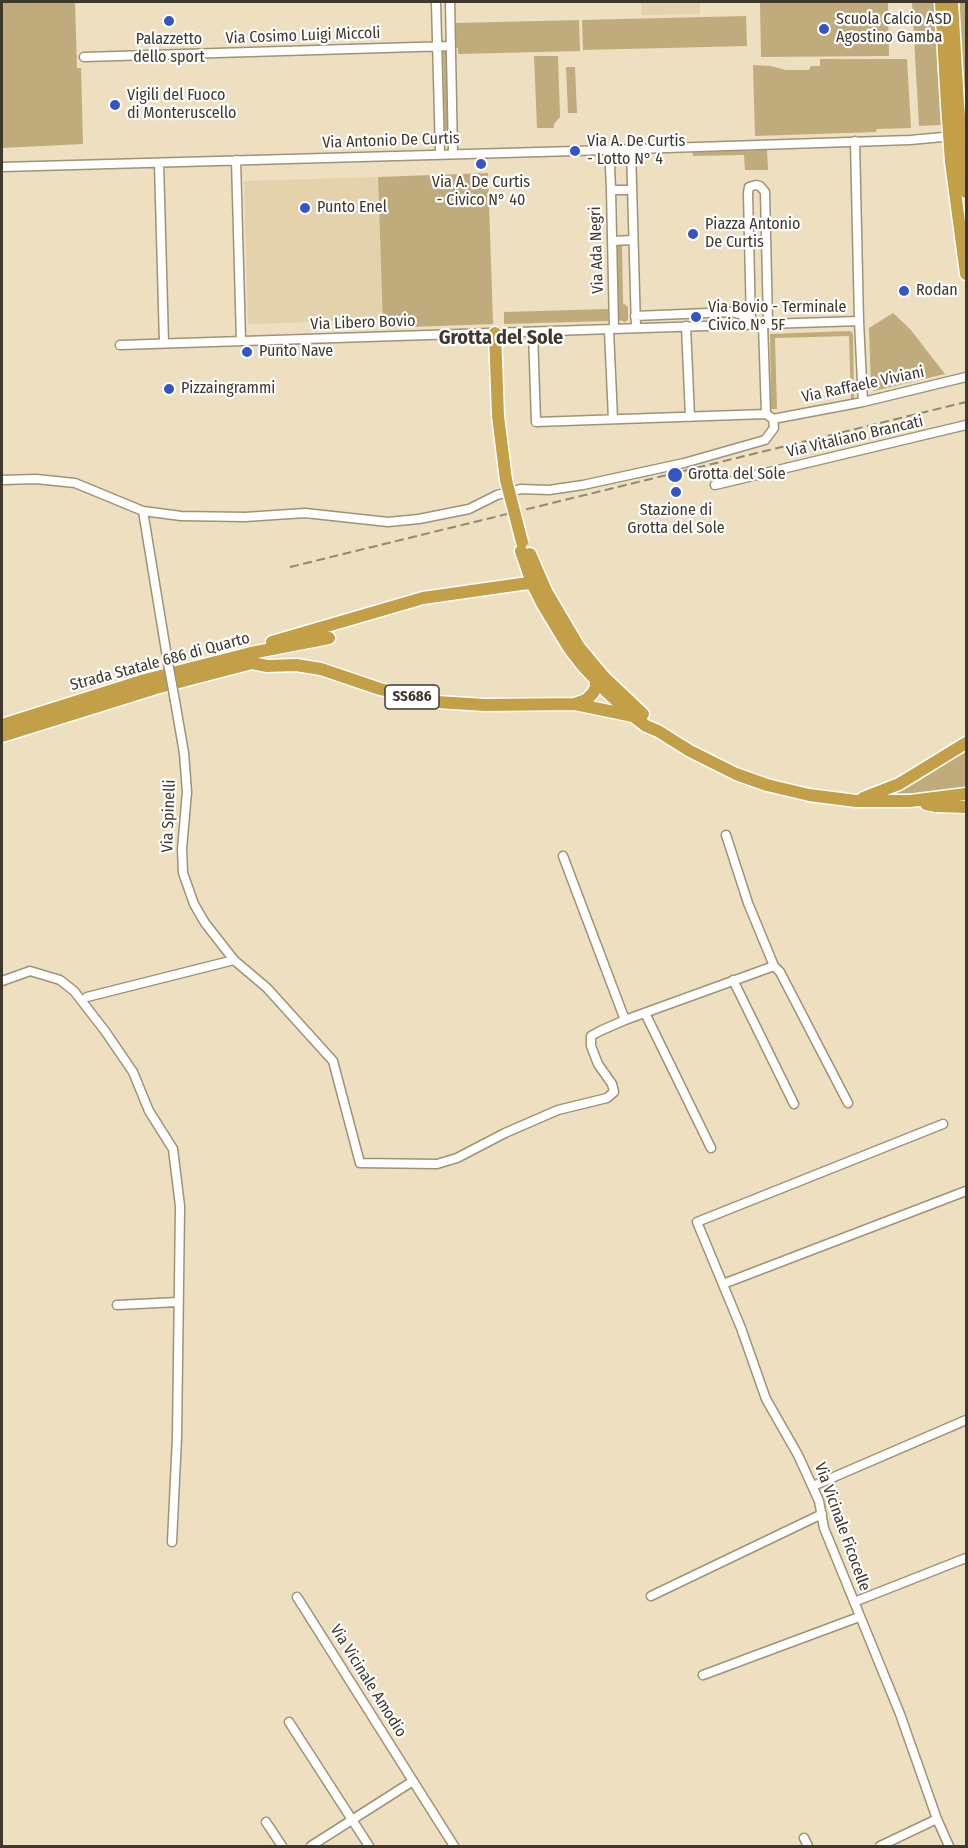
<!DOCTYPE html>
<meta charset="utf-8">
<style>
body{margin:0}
#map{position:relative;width:968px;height:1848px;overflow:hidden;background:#eddfc0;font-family:"Fira Sans Condensed",sans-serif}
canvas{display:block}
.frame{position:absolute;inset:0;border:3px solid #3e382c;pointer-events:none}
</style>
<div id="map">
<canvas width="968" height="1848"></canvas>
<div class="frame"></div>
</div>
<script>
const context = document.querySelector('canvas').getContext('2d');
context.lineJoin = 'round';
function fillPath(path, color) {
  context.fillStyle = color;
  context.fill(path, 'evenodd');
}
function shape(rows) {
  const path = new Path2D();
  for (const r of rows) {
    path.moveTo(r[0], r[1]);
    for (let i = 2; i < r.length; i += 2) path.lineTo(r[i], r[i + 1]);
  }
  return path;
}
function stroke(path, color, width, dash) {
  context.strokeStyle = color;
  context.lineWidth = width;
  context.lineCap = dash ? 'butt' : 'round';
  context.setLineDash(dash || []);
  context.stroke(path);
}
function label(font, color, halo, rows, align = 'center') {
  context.font = font + ' "Fira Sans Condensed",sans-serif';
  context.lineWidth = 4.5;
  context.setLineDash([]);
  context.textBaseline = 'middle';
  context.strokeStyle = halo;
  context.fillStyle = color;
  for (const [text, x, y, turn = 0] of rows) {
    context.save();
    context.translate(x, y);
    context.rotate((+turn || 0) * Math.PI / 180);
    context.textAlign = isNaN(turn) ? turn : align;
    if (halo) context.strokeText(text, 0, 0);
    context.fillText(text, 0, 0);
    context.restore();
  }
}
const built = shape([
 [641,2,700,2,700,14,641,15],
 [378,177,382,320,248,324,244,181]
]);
const green = shape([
 [2,2,75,2,77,68,81,68,83,144,2,148],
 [760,2,888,2,889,56,761,57],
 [912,2,935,2,941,125,919,126],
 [959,2,966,2,966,115,963,73],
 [746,16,747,46,583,50,582,20],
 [579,20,580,51,458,54,458,48,456,48,455,23],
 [443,50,446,52,449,145,447,146,445,145],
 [534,56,558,56,560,117,554,124,554,128,537,128],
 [820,59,907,59,911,128,877,129,876,132,755,136,753,65,770,66,786,70,809,70,811,66,820,66],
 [566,67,575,67,577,113,568,113],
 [767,150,768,170,745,170,744,155,693,156,692,152],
 [488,173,493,324,383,328,378,177],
 [617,244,622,244,623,303,628,307,628,320,625,322,619,320],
 [608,309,608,321,504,324,504,312],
 [893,313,910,329,945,374,874,391,871,388,869,328],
 [849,331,852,332,853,335,854,400,851,400,849,336,775,338,777,409,771,409,770,334],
 [966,748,966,788,936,793,893,794]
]);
const minor = shape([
 [436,2,440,154],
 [450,2,453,154],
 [84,57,450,46],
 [855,141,859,321,863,402],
 [631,149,636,328],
 [236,160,241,341],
 [159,163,164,343],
 [2,167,575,151,910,140,954,136],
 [610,167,611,190],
 [612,241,633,240],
 [635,316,732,312,742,315,751,325],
 [751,325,748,193,749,187,756,185,760,186,765,192,768,324],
 [686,326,690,417],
 [614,329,611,190,632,190],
 [609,330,613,419],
 [533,332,536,422,766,414,763,324],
 [120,345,859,321],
 [769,416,773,419,863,402,966,377],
 [2,480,36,479,75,483,143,511,181,516,245,517,305,513,388,522,419,519,469,509,497,495,521,489,549,490,583,485,684,463,765,440,774,428,773,419],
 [715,485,966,425],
 [143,511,167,657],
 [175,701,184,753,187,792,182,849,183,873,194,904,205,923,234,960,267,988,333,1061,360,1163,437,1164,457,1158,505,1133,558,1110,607,1098,614,1092,612,1084,598,1064,591,1046,591,1036,600,1031,625,1020,774,966],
 [726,835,748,903,774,966,780,972,848,1103],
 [563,856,625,1020],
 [733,980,794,1104],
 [2,981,30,971,60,980,74,991,105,1031,133,1072,149,1111,173,1149,180,1206,177,1437,172,1542],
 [87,997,234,960],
 [645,1013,711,1148],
 [943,1124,697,1222,741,1328,766,1399,798,1455,819,1501,824,1528,900,1714,937,1819,949,1846],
 [723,1284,966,1191],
 [117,1305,178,1302],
 [813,1486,966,1420],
 [651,1596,822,1514],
 [297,1597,413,1781],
 [854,1602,966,1558],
 [703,1675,859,1617],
 [289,1722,369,1846],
 [266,1822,282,1846],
 [804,1838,808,1846],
 [311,1846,413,1781,454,1846],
 [880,1846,937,1819]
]);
const highway = shape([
 [941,2,947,105],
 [952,2,958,104],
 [963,161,966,192],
 [951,162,966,274],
 [495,333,498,416,506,480],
 [521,551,532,583,543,605,569,648,583,666,606,691,633,716,646,726,658,731,690,751,736,774,767,785,809,795,856,801,910,801,966,794],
 [530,554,546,591,579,647,604,677,643,714],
 [272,642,423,598,521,584,532,583,546,591],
 [575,704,586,700,593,693,596,687,596,678],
 [2,725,145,680,251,653,329,638],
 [2,736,156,688,252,663,267,666,296,665,321,669,380,689,437,702,485,705,575,704,633,716],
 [863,798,899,784,966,743],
 [926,804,936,806,966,807]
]);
const rail = shape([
 [290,567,966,402]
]);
const minorBridge = shape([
 [167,657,175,701]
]);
const highwayBridge = shape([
 [958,104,963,161],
 [947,105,951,162],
 [506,480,522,542]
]);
const markers = [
 [169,21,6,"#3555c6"],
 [824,29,6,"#3555c6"],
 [115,105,6,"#3555c6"],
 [575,151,6,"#3555c6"],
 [481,164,6,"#3555c6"],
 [305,208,6,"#3555c6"],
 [693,234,6,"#3555c6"],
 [904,291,6,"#3555c6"],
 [696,317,6,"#3555c6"],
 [247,352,6,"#3555c6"],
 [169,389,6,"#3555c6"],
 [675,475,8,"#3555c6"],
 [676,492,6,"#3555c6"]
];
const shields = [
 [412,697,54]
];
const shieldNames = [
 ["SS686",412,697]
];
const poiNames = [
 ["Scuola Calcio ASD",836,20],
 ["Agostino Gamba",836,38],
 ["Palazzetto",169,40,"center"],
 ["dello sport",169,58,"center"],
 ["Vigili del Fuoco",127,96],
 ["di Monteruscello",127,114],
 ["Via A. De Curtis",587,142],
 ["- Lotto N° 4",587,160],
 ["Via A. De Curtis",481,183,"center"],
 ["- Civico N° 40",481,201,"center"],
 ["Punto Enel",317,208],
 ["Piazza Antonio",705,225],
 ["De Curtis",705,243],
 ["Rodan",916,291],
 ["Via Bovio - Terminale",708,308],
 ["Civico N° 5F",708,326],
 ["Punto Nave",259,352],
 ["Pizzaingrammi",181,389],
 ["Grotta del Sole",688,475],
 ["Stazione di",676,511,"center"],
 ["Grotta del Sole",676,529,"center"]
];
const streetNames = [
 ["Via Cosimo Luigi Miccoli",303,36,-2],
 ["Via Antonio De Curtis",391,141,-2],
 ["Via Ada Negri",597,250,-92],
 ["Via Libero Bovio",363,323,-2],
 ["Via Raffaele Viviani",863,385,-12],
 ["Via Vitaliano Brancati",855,437,-13],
 ["Strada Statale 686 di Quarto",160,662,-15],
 ["Via Spinelli",169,816,-88],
 ["Via Vicinale Ficocelle",842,1527,70],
 ["Via Vicinale Amodio",368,1681,58]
];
const quarterNames = [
 ["Grotta del Sole",501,338]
];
fillPath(built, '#e3d2ab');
fillPath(green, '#c0ab7c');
stroke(minor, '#9f9375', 11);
stroke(highway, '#fff', 15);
stroke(minor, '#fff', 8);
stroke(highway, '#c3a048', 12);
stroke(rail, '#918873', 2, [9, 4.5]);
stroke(minorBridge, '#9f9375', 11, []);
stroke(highwayBridge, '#fff', 15, []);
stroke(minorBridge, '#fff', 8);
stroke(highwayBridge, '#c3a048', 12);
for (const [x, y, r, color] of markers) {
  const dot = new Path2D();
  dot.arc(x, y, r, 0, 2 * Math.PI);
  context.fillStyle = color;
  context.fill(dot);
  stroke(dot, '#fff', 2);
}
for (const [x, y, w] of shields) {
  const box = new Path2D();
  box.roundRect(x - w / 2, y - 12, w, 24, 4.5);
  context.fillStyle = '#fff';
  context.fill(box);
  stroke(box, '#3e382c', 1.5);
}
label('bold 15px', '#3e382c', null, shieldNames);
label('16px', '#3e382c', '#fff', poiNames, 'left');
label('16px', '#3e382c', '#fff', streetNames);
label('bold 20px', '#3e382c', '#fff', quarterNames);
</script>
